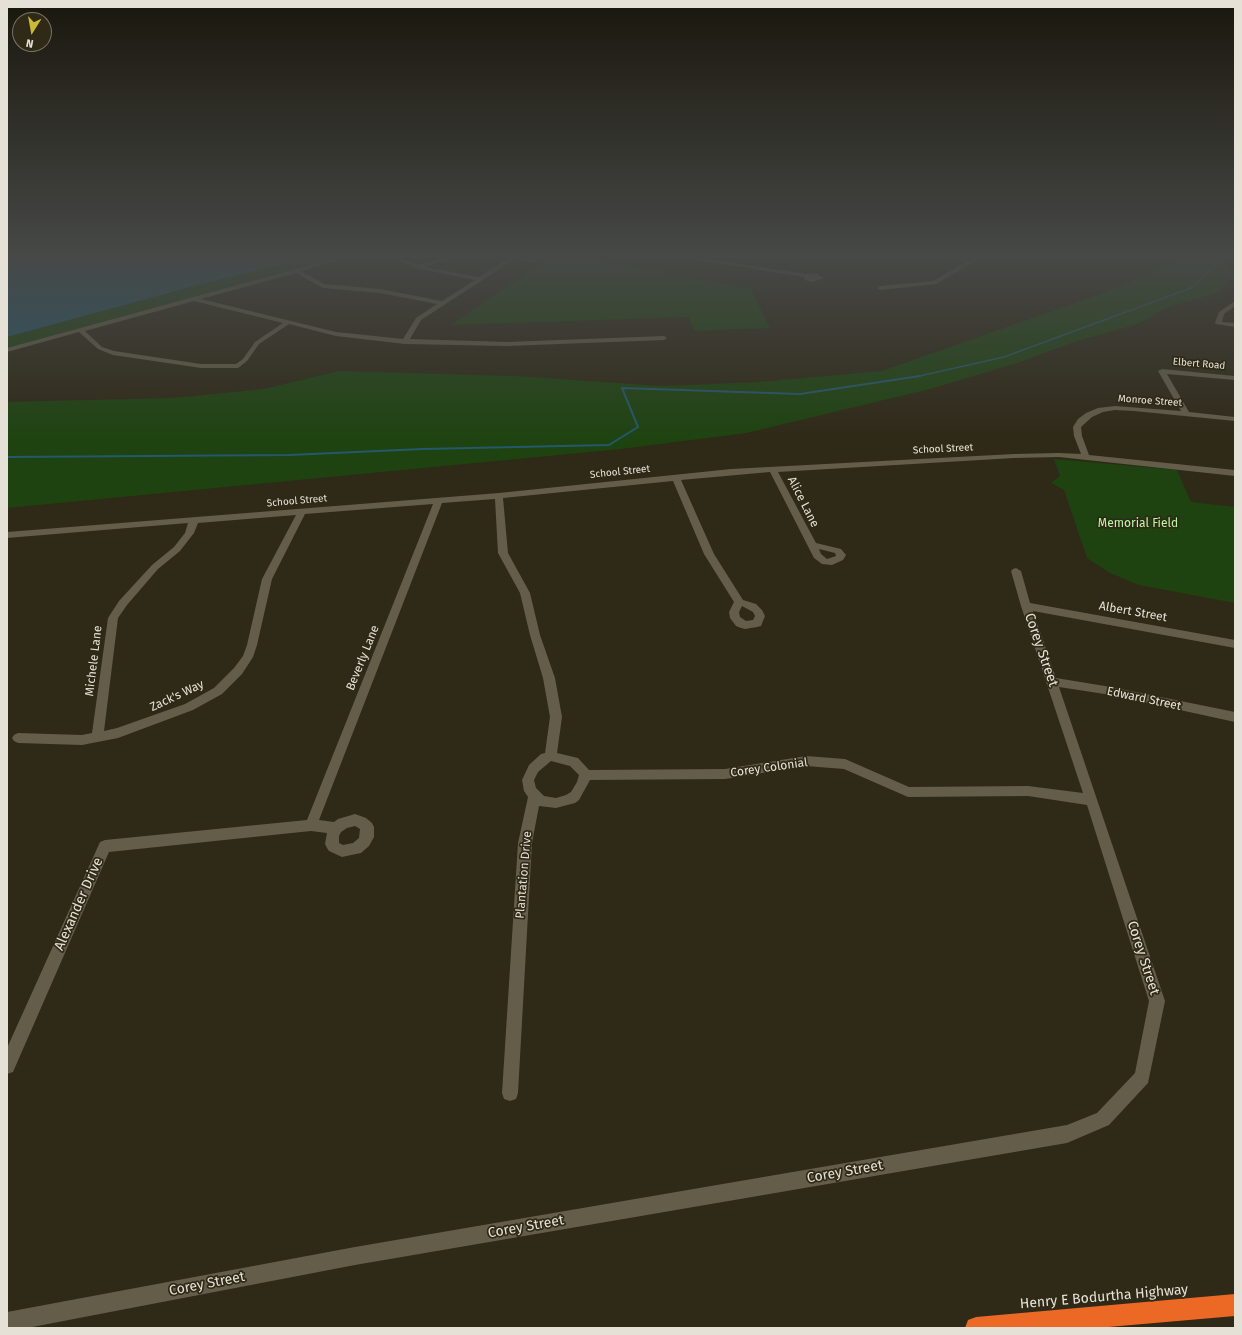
<!DOCTYPE html>
<style>
body{margin:0}
#map{position:relative;width:1242px;height:1335px;overflow:hidden;background:#2f2917;font-family:"Fira Sans",sans-serif}
canvas{display:block}
.frame{position:absolute;inset:0;border:8px solid #e5e1d6;pointer-events:none}
.north{position:absolute;left:12px;top:12px;width:40px;height:40px;box-sizing:border-box;background:#2f2917;border:1px solid #787363;border-radius:50%;rotate:191deg;font-size:11px;font-weight:700;line-height:16px;text-align:center;color:#e5e1d6}
.north::after{content:'';display:block;margin:auto;width:14px;height:18px;background:#cbb939;clip-path:polygon(50% 0,100% 100%,50% 72%,0 100%)}
</style>
<div id="map">
<canvas width="1242" height="1335"></canvas>
<div class="frame"></div>
<div class="north">N</div>
</div>
<script>
const context = document.querySelector('canvas').getContext('2d');
context.lineJoin = 'round';
function fillPath(path, color) {
  context.fillStyle = color;
  context.fill(path, 'evenodd');
}
function shape(rows) {
  const path = new Path2D();
  for (const r of rows) {
    path.moveTo(r[0], r[1]);
    for (let i = 2; i < r.length; i += 2) path.lineTo(r[i], r[i + 1]);
  }
  return path;
}
function stroke(path, color, width, dash) {
  context.strokeStyle = color;
  context.lineWidth = width;
  context.lineCap = dash ? 'butt' : 'round';
  context.setLineDash(dash || []);
  context.stroke(path);
}
function label(font, color, halo, rows, align = 'center') {
  context.font = font + ' "Fira Sans",sans-serif';
  context.lineWidth = 3.5;
  context.setLineDash([]);
  context.textBaseline = 'middle';
  context.strokeStyle = halo;
  context.fillStyle = color;
  for (const [text, x, y, turn = 0] of rows) {
    context.save();
    context.translate(x, y);
    context.rotate((+turn || 0) * Math.PI / 180);
    context.textAlign = isNaN(turn) ? turn : align;
    if (halo) context.strokeText(text, 0, 0);
    context.fillText(text, 0, 0);
    context.restore();
  }
}
const green = shape([
 [320,255,347,255,7,348,7,337,198,285],
 [552,255,564,255,750,288,770,328,694,331,689,317,451,325],
 [1189,255,1195,255,1225,263,1234,276,1214,294,1170,306,1137,324,1074,342,1017,363,930,389,746,433,621,449,7,508,7,402,174,398,264,389,339,371,515,376,661,386,760,382,882,371,1112,290],
 [1054,459,1177,470,1191,502,1235,507,1235,603,1139,585,1110,573,1087,558,1064,490,1051,483,1060,476]
]);
const water = shape([
 [7,255,320,255,198,285,7,337]
]);
const streamFar1 = shape([
 [915,377,1004,357,1191,288,1222,259]
]);
const stream = shape([
 [7,457,289,455,423,449,609,445,638,427,622,388,800,394,920,376]
]);
const minor = shape([
 [347,255,356,255,301,271,324,284,380,289,442,301,475,280,415,268,385,255,393,255,418,265,454,255,463,255,425,267,479,277,509,258,495,255,508,255,538,261,535,263,515,259,421,320,410,339,507,342,664,336,667,338,664,340,507,346,405,344,336,336,289,324,259,344,247,361,238,368,201,368,113,355,98,349,79,332,7,352,7,348,347,255],
 [296,273,323,288,380,293,437,304,416,318,403,339,336,332,201,299,296,273],
 [194,301,283,323,255,342,243,359,236,364,201,364,114,351,102,347,85,331,194,301],
 [667,255,681,255,806,274,816,273,824,278,812,282,805,280,804,277,667,255],
 [978,255,985,255,936,284,880,290,877,288,880,286,933,281,978,255],
 [1055,255,1102,255,1083,259,1058,257,1055,255],
 [1225,255,1235,255,1235,258,1226,256,1225,255],
 [1235,301,1235,306,1224,314,1222,322,1235,323,1235,327,1216,324,1215,323,1219,312,1235,301],
 [1162,369,1235,376,1235,380,1167,374,1189,412,1235,417,1235,421,1134,411,1115,410,1103,412,1092,417,1081,427,1082,436,1089,455,1235,470,1235,476,1059,457,1014,458,778,472,816,543,841,549,846,555,843,560,832,565,822,564,814,558,770,472,681,480,714,554,743,600,756,604,762,610,765,616,761,626,757,627,745,629,741,628,736,626,730,618,729,612,734,602,704,554,673,481,503,498,508,553,530,593,540,635,555,678,562,717,557,753,578,758,589,770,725,769,806,756,845,759,909,787,1028,786,1083,793,1021,606,1011,571,1013,569,1016,568,1021,571,1030,603,1235,640,1235,648,1033,611,1056,678,1111,687,1235,712,1235,722,1111,695,1059,687,1165,1001,1148,1083,1109,1125,1067,1143,355,1265,27,1328,7,1328,7,1312,355,1247,1067,1125,1097,1113,1135,1073,1149,1001,1087,805,1028,796,908,797,844,769,806,766,725,779,590,780,579,800,575,803,556,808,539,806,532,843,518,1093,516,1099,510,1101,504,1099,502,1093,518,843,528,797,524,791,522,780,529,765,541,754,545,753,550,717,543,678,530,635,520,593,498,553,495,499,442,503,319,820,334,822,338,819,355,814,366,818,372,823,374,827,374,837,369,846,361,853,342,857,329,851,327,848,325,844,327,833,311,831,109,852,13,1072,7,1074,7,1048,100,842,105,840,307,820,433,504,305,514,272,579,257,645,253,657,242,674,222,694,193,710,118,738,82,745,18,743,14,741,12,738,14,735,18,733,82,735,92,733,108,618,119,601,152,565,174,547,185,533,188,523,7,538,7,532,499,493,731,469,1014,454,1059,453,1081,454,1074,436,1073,427,1078,419,1086,413,1098,408,1115,406,1181,411,1158,371,1162,369],
 [296,515,262,579,247,645,243,656,234,668,214,688,185,704,117,728,104,731,118,618,127,605,158,569,180,551,194,533,198,523,296,515],
 [819,549,835,553,836,556,827,559,821,554,819,549],
 [742,606,753,612,755,616,753,620,746,621,740,617,739,612,742,606],
 [551,761,570,766,579,775,577,782,571,792,566,795,556,798,544,796,536,788,534,780,538,772,551,761],
 [355,826,360,829,359,838,353,843,343,845,339,843,339,836,341,832,347,828,355,826]
]);
const highway = shape([
 [1235,1294,1235,1316,1097,1328,965,1328,968,1320,976,1317,1235,1294]
]);
const farStreetnames = [
 ["Elbert Road",1199,364,5],
 ["Monroe Street",1150,401,4],
 ["School Street",943,449,-3],
 ["School Street",620,472,-6],
 ["School Street",297,501,-5]
];
const streetNames = [
 ["Alice Lane",803,502,63],
 ["Albert Street",1133,612,10],
 ["Beverly Lane",363,658,-68],
 ["Michele Lane",94,661,-83],
 ["Zack's Way",177,696,-25],
 ["Edward Street",1144,699,12],
 ["Corey Colonial",769,768,-8],
 ["Plantation Drive",524,875,-85]
];
const parkNames = [
 ["Memorial Field",1138,524]
];
const nearStreetnames = [
 ["Corey Street",1041,650,71],
 ["Alexander Drive",79,904,-66],
 ["Corey Street",1143,958,72],
 ["Corey Street",845,1172,-10],
 ["Corey Street",526,1227,-10],
 ["Corey Street",207,1284,-11],
 ["Henry E Bodurtha Highway",1104,1297,-5]
];
fillPath(green, '#1e4310');
fillPath(water, '#24586d');
stroke(streamFar1, '#24586d', 1.5);
stroke(stream, '#24586d', 2);
fillPath(minor, '#645d4a');
fillPath(highway, '#eb6825');
const sky = context.createLinearGradient(0, 0, 0, 442);
sky.addColorStop(0, '#1a170d');
sky.addColorStop(0.58, '#474947');
sky.addColorStop(1, '#47494700');
context.fillStyle = sky;
context.fillRect(0, 0, 1242, 442);
label('10px', '#e5e1d6', '#2f2917', farStreetnames);
label('12px', '#e5e1d6', '#2f2917', streetNames);
label('12px', '#b6fa9f', '#2f2917', parkNames);
label('14px', '#e5e1d6', '#2f2917', nearStreetnames);
</script>
